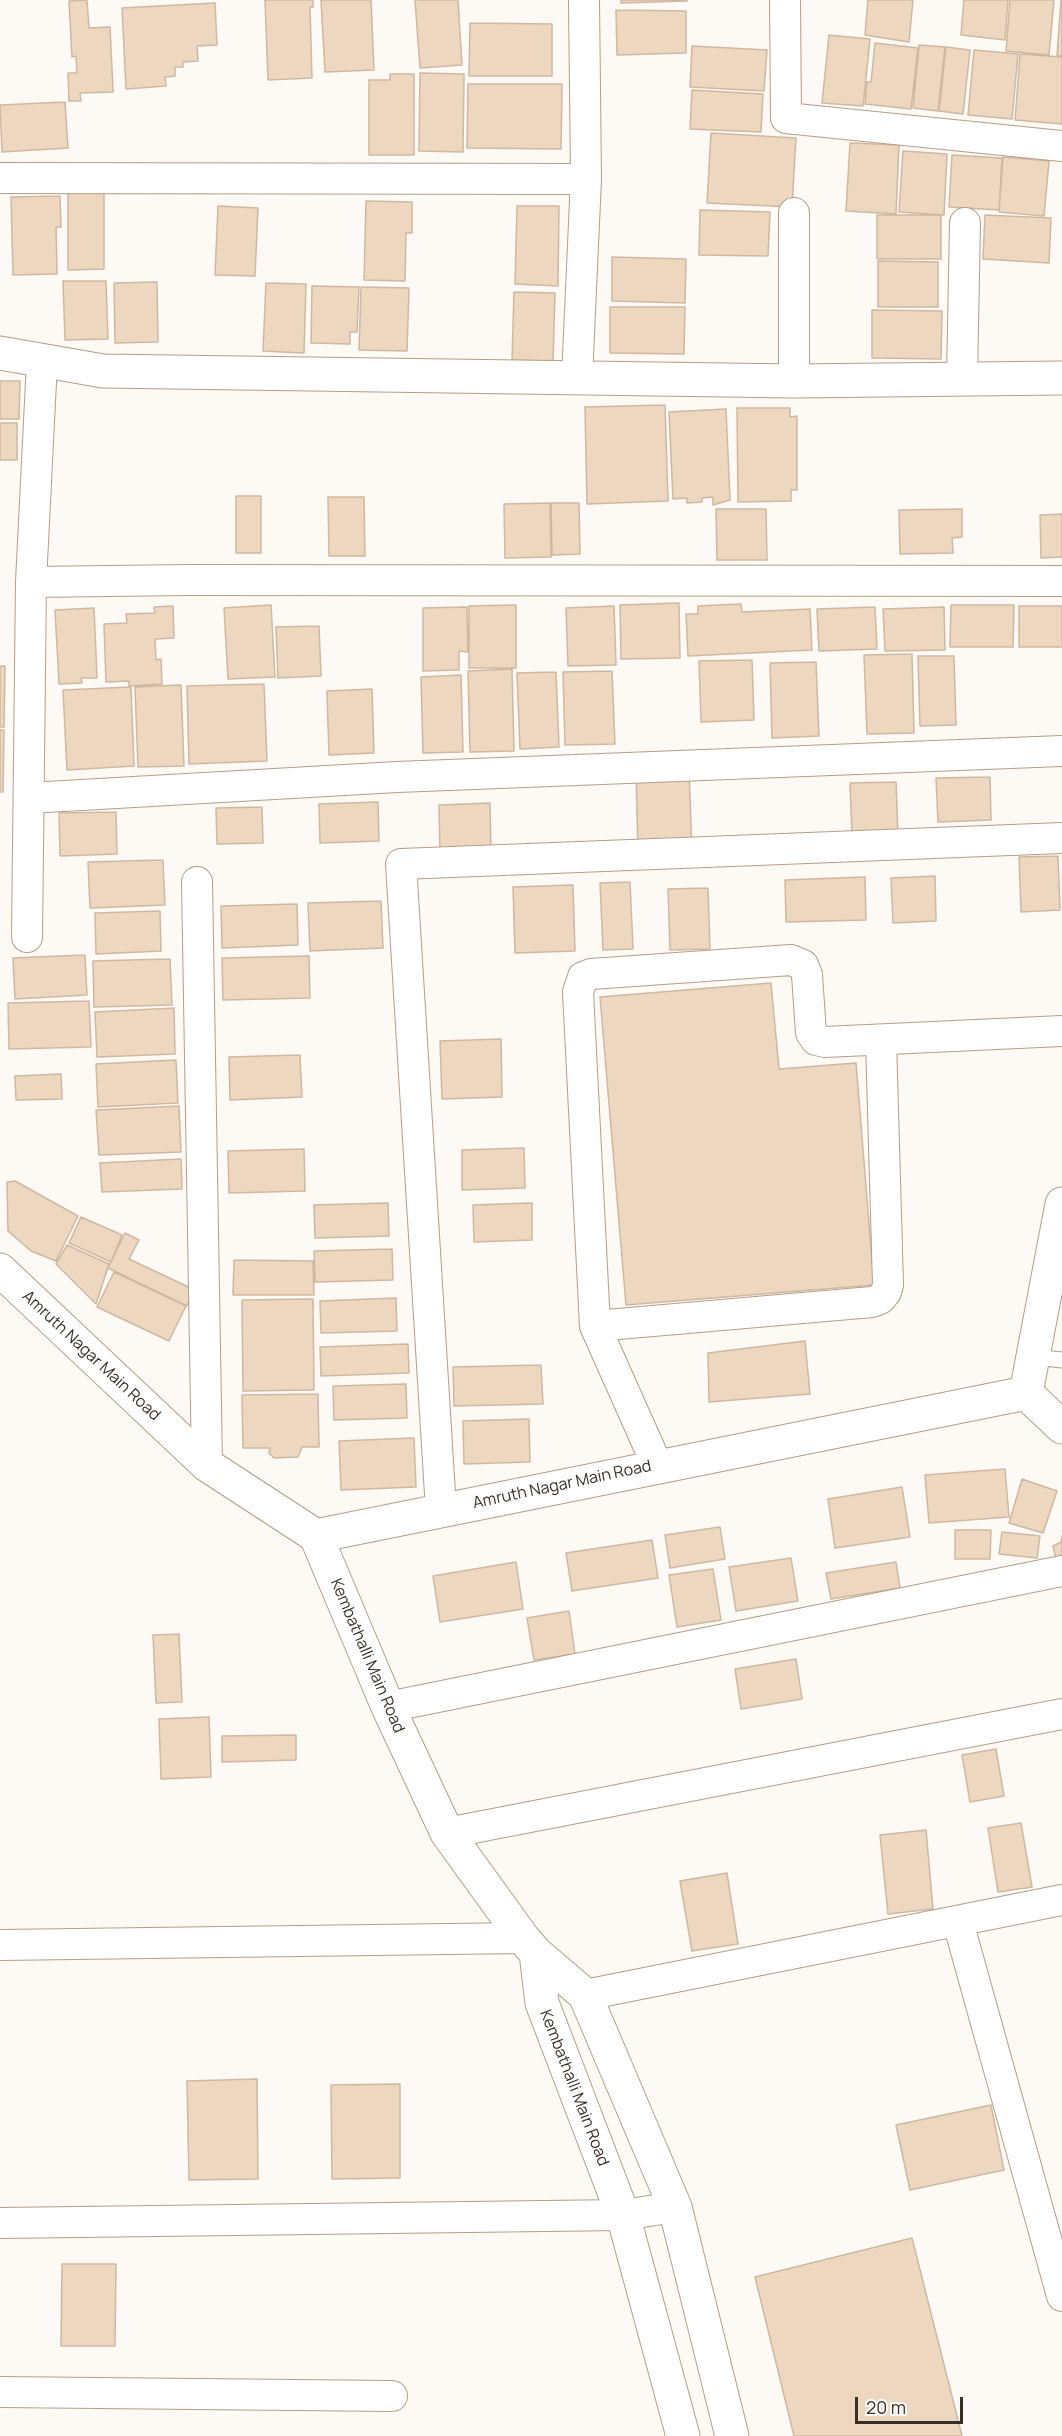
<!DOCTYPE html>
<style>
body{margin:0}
#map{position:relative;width:1062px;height:2436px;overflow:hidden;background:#fdf9f4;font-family:Manrope,sans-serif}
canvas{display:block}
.scale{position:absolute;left:855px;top:2397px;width:108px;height:27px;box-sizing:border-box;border:3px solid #382f25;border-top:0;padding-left:8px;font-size:18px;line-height:21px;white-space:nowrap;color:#382f25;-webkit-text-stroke:4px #fff;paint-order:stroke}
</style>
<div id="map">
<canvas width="1062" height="2436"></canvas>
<div class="scale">20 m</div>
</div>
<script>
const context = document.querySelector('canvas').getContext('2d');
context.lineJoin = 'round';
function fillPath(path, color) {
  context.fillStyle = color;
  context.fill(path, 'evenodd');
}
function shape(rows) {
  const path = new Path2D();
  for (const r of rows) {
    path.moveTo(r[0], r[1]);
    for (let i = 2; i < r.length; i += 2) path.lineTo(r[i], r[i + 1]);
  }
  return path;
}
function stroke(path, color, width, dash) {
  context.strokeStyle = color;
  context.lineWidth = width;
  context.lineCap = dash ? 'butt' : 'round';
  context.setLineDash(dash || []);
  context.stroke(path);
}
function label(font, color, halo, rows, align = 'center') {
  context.font = font + ' Manrope,sans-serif';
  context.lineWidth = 4.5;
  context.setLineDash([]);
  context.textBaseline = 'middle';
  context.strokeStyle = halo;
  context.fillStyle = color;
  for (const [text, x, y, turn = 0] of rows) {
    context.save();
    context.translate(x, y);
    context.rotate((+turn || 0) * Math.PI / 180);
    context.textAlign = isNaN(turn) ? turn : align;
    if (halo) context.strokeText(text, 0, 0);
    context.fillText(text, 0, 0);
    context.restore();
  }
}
const building = shape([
 [87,0,89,28,110,27,113,92,80,93,81,101,69,101,68,73,77,73,76,56,72,57,69,1,87,0],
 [265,0,313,0,313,7,310,7,312,78,268,80,265,0],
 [321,0,371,0,374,70,325,72,321,0],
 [415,0,458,0,462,65,420,68,415,0],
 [621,0,687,0,687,1,621,3,621,0],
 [868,0,913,0,909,42,865,35,868,0],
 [964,0,1008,0,1005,40,961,35,964,0],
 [1010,0,1054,0,1049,55,1006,51,1010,0],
 [1061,0,1062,0,1062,56,1057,56,1061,0],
 [215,3,217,45,197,46,198,61,183,62,183,67,175,67,175,76,165,77,166,86,126,89,122,8,215,3],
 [616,10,686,11,686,53,617,55,616,10],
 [470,23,552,24,552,76,469,76,470,23],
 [829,35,870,39,863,106,822,103,829,35],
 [875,43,918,48,911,109,865,104,867,82,871,82,875,43],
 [919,45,945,47,938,111,913,108,919,45],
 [692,46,767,50,764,91,690,87,692,46],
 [946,47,970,50,963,114,939,111,946,47],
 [974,50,1018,54,1012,119,968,115,974,50],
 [1020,54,1062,57,1062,124,1015,120,1020,54],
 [420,73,464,74,463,152,419,151,420,73],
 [390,74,414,74,414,155,369,155,369,80,390,80,390,74],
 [468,84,562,84,561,149,467,148,468,84],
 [692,90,763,94,761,132,690,129,692,90],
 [65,102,68,148,2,152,0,105,65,102],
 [711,133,796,138,792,207,707,203,711,133],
 [850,143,899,145,896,214,846,211,850,143],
 [903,151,947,154,944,215,899,212,903,151],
 [952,155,1002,158,999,210,949,207,952,155],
 [1003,157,1049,161,1044,216,999,212,1003,157],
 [104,192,104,269,68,270,68,193,104,192],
 [60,196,61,227,56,227,57,274,13,275,11,197,60,196],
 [366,201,412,202,412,233,406,233,405,281,364,280,366,201],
 [218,206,258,208,255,276,215,275,218,206],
 [517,206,559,206,558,286,515,284,517,206],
 [700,210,770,212,768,256,699,255,700,210],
 [877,215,941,215,941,259,877,259,877,215],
 [985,215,1051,218,1049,263,983,259,985,215],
 [612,257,686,259,685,303,612,301,612,257],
 [878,261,938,262,938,307,878,307,878,261],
 [63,281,106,281,108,339,65,340,63,281],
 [157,282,158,342,115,343,114,283,157,282],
 [266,283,306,284,304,353,263,351,266,283],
 [312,286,359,287,357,332,350,332,350,344,311,343,312,286],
 [361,287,409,288,407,351,359,350,361,287],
 [514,292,555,293,553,361,512,360,514,292],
 [610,307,685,307,684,354,610,353,610,307],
 [872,310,942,311,941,359,872,358,872,310],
 [0,381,20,381,19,419,0,419,0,381],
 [665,405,668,501,587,504,585,407,665,405],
 [737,408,790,408,790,417,797,416,797,490,791,490,791,501,738,502,737,408],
 [726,409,730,500,713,505,713,497,702,498,702,502,687,503,687,498,673,499,669,412,726,409],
 [0,423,17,423,17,460,0,460,0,423],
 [236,496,261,496,261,553,236,553,236,496],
 [328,497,364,497,365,556,329,556,328,497],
 [550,503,551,557,505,558,504,504,550,503],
 [551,503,579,503,580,554,552,555,551,503],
 [716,509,766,509,767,560,717,560,716,509],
 [962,509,962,537,952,538,953,553,900,554,899,510,962,509],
 [1062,514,1062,557,1041,558,1040,515,1062,514],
 [679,603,680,658,621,659,620,605,679,603],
 [741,604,742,612,810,609,812,650,688,656,686,614,698,614,698,606,741,604],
 [271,605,275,677,228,679,224,608,271,605],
 [516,605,516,668,469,668,469,606,516,605],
 [951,605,1014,605,1013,647,950,647,951,605],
 [173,606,174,638,155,639,156,660,161,659,162,684,129,686,129,681,106,682,104,624,127,623,126,614,155,613,154,607,173,606],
 [614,606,616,665,568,666,566,608,614,606],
 [1019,606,1062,606,1062,647,1019,647,1019,606],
 [467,607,468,652,459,651,459,670,423,671,423,608,467,607],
 [875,607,877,649,819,651,817,609,875,607],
 [944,607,945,650,885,651,883,609,944,607],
 [94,608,97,678,81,678,82,683,59,684,55,610,94,608],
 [319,626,321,676,278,678,276,627,319,626],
 [912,654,914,733,867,734,864,655,912,654],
 [918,656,954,656,956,725,920,726,918,656],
 [752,660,754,720,701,722,699,661,752,660],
 [816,662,819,736,772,738,770,663,816,662],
 [0,666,5,666,4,727,0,727,0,666],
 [512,669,514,751,470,752,468,671,512,669],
 [612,671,615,744,565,745,563,672,612,671],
 [556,672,559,747,520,749,517,673,556,672],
 [461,675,463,752,423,753,421,677,461,675],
 [264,684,267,761,189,764,187,686,264,684],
 [181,685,184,766,138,767,135,687,181,685],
 [131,687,134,766,67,770,63,690,131,687],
 [372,689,374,753,329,755,327,691,372,689],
 [0,730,4,730,3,792,0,792,0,730],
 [689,769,692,851,638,852,636,771,689,769],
 [990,777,991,820,938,822,936,778,990,777],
 [896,782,898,835,852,836,850,783,896,782],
 [378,802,379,841,320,843,319,804,378,802],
 [490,803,491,855,440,856,439,805,490,803],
 [262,807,263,843,217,844,216,808,262,807],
 [116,812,117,854,60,856,59,813,116,812],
 [1058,856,1060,910,1021,912,1019,857,1058,856],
 [163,860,165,905,90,908,88,862,163,860],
 [935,876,936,921,893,923,891,878,935,876],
 [865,877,866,920,786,922,785,880,865,877],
 [630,882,633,949,603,950,600,883,630,882],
 [573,885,575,951,515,953,513,887,573,885],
 [708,888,710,949,670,950,668,889,708,888],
 [381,901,383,948,310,951,308,903,381,901],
 [297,904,298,945,222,948,221,906,297,904],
 [160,911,161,951,96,954,95,913,160,911],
 [85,955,87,995,15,999,13,958,85,955],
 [309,956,310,998,223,1000,222,958,309,956],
 [170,959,172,1005,94,1007,93,961,170,959],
 [771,983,779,1069,856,1063,874,1285,626,1305,600,997,771,983],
 [89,1001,91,1047,9,1049,8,1003,89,1001],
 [174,1008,175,1054,97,1057,95,1012,174,1008],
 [501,1039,502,1097,442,1099,440,1041,501,1039],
 [300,1055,302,1097,230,1100,229,1057,300,1055],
 [176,1060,178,1103,98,1107,96,1064,176,1060],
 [61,1074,62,1099,16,1100,15,1076,61,1074],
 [179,1106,181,1152,99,1155,96,1110,179,1106],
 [524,1148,525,1188,462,1190,462,1150,524,1148],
 [304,1149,305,1191,229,1193,228,1151,304,1149],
 [181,1159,182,1189,102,1192,100,1163,181,1159],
 [15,1181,78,1216,56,1261,31,1251,8,1231,7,1182,15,1181],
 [388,1203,389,1236,315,1238,314,1205,388,1203],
 [532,1203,532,1240,474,1242,473,1205,532,1203],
 [81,1217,122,1235,111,1262,69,1243,81,1217],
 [125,1233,139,1240,129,1259,195,1290,187,1306,108,1268,125,1233],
 [67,1245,109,1264,96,1304,56,1264,67,1245],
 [392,1249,393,1280,315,1282,314,1251,392,1249],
 [234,1260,313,1261,314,1295,233,1295,234,1260],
 [114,1272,186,1306,169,1341,97,1307,114,1272],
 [396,1298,397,1331,321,1333,320,1301,396,1298],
 [313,1299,314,1390,243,1391,242,1300,313,1299],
 [805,1341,810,1394,709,1402,708,1353,805,1341],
 [408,1344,409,1373,321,1376,320,1347,408,1344],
 [541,1365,543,1404,454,1406,453,1367,541,1365],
 [406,1384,407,1418,334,1420,333,1386,406,1384],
 [318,1394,319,1447,302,1447,298,1457,274,1458,269,1453,270,1448,243,1448,242,1395,318,1394],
 [529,1419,530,1462,464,1464,463,1421,529,1419],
 [414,1438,416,1487,341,1490,339,1441,414,1438],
 [1005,1469,1009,1517,929,1523,925,1475,1005,1469],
 [1022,1479,1057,1491,1043,1533,1009,1523,1022,1479],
 [902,1487,910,1537,835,1548,828,1499,902,1487],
 [720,1527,725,1559,670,1568,665,1535,720,1527],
 [955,1530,991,1530,990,1559,955,1559,955,1530],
 [1002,1532,1040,1536,1037,1558,999,1554,1002,1532],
 [1062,1536,1062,1559,1056,1560,1053,1546,1061,1542,1062,1536],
 [652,1540,658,1578,572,1591,566,1553,652,1540],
 [791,1558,798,1601,736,1611,729,1567,791,1558],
 [516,1562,523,1609,440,1622,433,1576,516,1562],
 [896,1562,900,1588,831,1599,826,1573,896,1562],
 [713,1569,721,1620,677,1627,669,1575,713,1569],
 [569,1611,575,1654,534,1660,527,1618,569,1611],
 [179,1634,182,1702,156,1703,153,1635,179,1634],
 [796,1659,802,1699,741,1709,735,1669,796,1659],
 [209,1717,211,1777,161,1779,159,1719,209,1717],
 [296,1735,296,1760,222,1762,222,1736,296,1735],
 [996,1749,1004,1796,970,1802,962,1755,996,1749],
 [1021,1823,1032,1887,998,1892,988,1828,1021,1823],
 [926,1830,933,1909,888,1914,880,1835,926,1830],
 [727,1873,738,1944,692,1951,680,1881,727,1873],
 [257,2079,258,2179,189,2180,187,2081,257,2079],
 [400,2084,400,2178,332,2179,331,2085,400,2084],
 [991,2105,1004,2170,910,2190,896,2125,991,2105],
 [912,2238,962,2436,794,2436,755,2277,912,2238],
 [62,2264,116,2264,115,2346,61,2346,62,2264]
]);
const service = shape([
 [1035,1357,1062,1360]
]);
const minor = shape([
 [785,0,786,118,1062,146],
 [0,178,586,179],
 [577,378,586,179,584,0],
 [962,378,965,223],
 [794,381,794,213],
 [31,582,188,580,1062,581],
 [29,798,397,777,1062,751],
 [197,882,207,1465],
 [27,937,31,582,42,362],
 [595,1326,872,1302,880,1299,886,1292,888,1285,881,1040],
 [657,1465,595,1326,578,992,583,977,591,974,791,960,803,965,807,975,811,1033,816,1040,825,1042,1062,1031],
 [441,1510,401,864,1062,838],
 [388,1707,1062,1571],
 [447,1833,1062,1714],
 [958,1922,1062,2296],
 [0,1945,523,1938],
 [585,1995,1062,1900],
 [0,2223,623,2215,675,2207],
 [0,2392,392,2396]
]);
const tertiary = shape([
 [0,353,103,371,794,381,1062,378],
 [1026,1393,1062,1427],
 [316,1536,388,1707,447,1833,523,1938,536,1953,585,1995,675,2207,732,2436],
 [536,1953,542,2003,623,2215,683,2436]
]);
const secondary = shape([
 [0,1270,207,1465,316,1536,1026,1393,1062,1204]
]);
const streetNames = [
 ["Amruth Nagar Main Road",91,1356,43],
 ["Amruth Nagar Main Road",562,1485,-12],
 ["Kembathalli Main Road",367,1656,67],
 ["Kembathalli Main Road",574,2088,69]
];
fillPath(building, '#eed7bf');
stroke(building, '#cfb8a1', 1.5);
stroke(service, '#b49e87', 17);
stroke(minor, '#b49e87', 32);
stroke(tertiary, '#b49e87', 35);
stroke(secondary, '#b49e87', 35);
stroke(service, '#fff', 15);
stroke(minor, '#fff', 30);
stroke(tertiary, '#fff', 33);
stroke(secondary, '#fff', 33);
label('16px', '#382f25', '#fff', streetNames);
</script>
